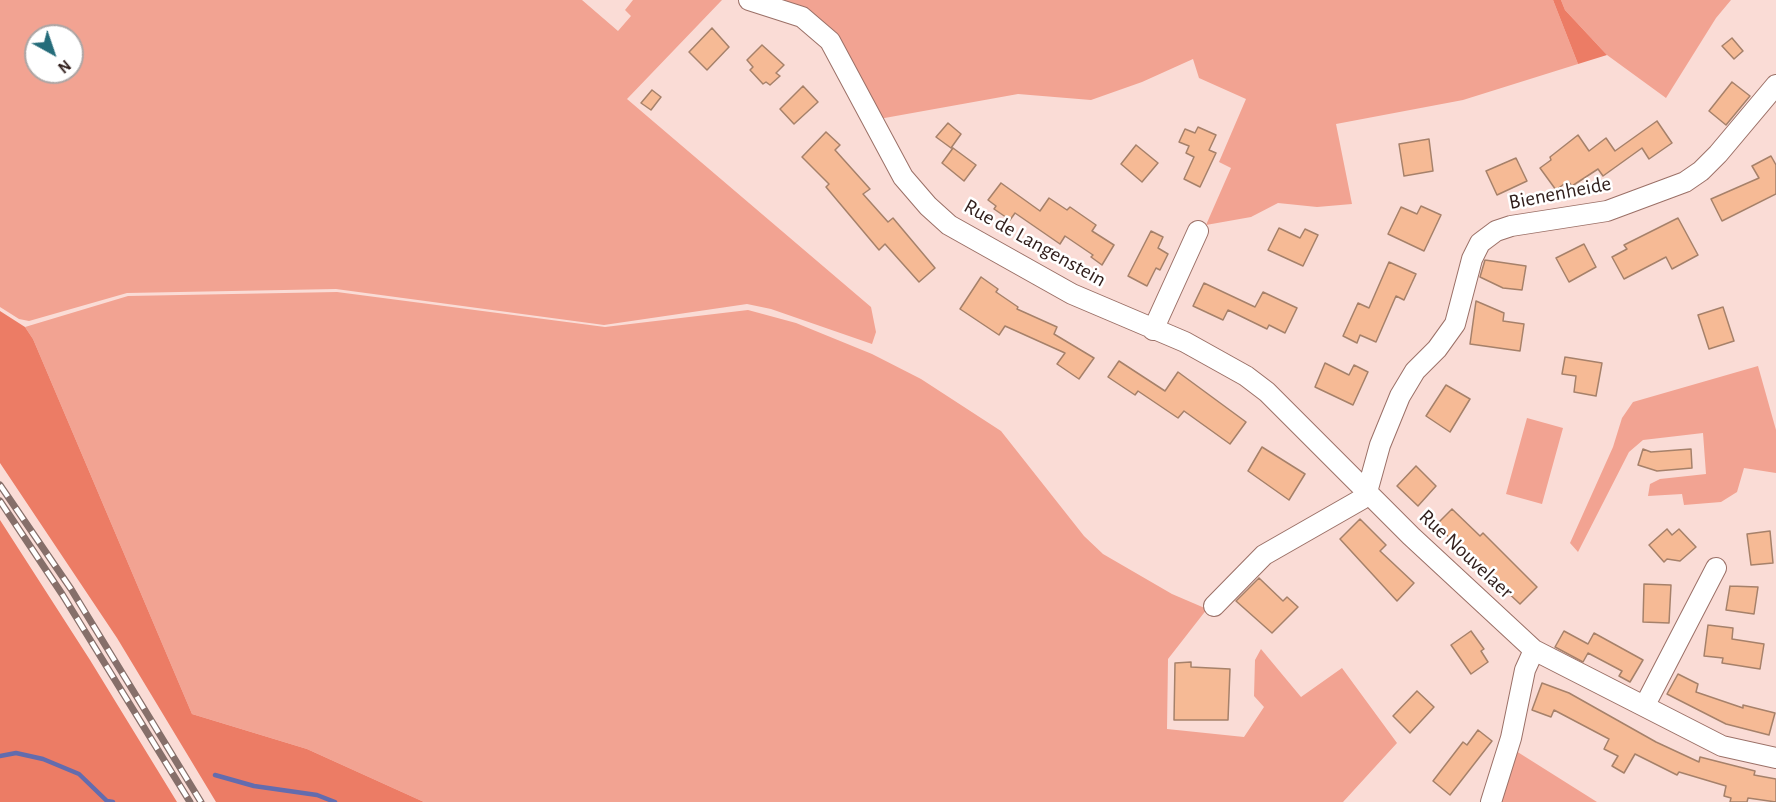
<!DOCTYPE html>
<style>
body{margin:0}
#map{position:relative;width:1776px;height:802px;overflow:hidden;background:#fadcd6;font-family:"Alegreya Sans",sans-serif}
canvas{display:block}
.north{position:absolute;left:24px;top:24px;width:60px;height:60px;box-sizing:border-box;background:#fff;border:2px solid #aca5a4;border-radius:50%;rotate:140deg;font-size:16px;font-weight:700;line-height:24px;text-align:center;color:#301e1b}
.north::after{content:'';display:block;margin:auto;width:21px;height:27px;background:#256c7a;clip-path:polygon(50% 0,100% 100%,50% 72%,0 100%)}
</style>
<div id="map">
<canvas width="1776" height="802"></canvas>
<div class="north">N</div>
</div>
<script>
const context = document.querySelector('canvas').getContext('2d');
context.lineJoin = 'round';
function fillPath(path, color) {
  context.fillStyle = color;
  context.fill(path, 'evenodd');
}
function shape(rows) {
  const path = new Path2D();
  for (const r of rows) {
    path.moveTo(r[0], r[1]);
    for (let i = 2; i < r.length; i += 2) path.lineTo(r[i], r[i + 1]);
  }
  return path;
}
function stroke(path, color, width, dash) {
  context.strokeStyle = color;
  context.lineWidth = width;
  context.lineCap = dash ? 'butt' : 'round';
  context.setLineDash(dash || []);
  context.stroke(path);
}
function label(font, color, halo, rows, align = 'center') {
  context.font = font + ' "Alegreya Sans",sans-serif';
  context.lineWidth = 5;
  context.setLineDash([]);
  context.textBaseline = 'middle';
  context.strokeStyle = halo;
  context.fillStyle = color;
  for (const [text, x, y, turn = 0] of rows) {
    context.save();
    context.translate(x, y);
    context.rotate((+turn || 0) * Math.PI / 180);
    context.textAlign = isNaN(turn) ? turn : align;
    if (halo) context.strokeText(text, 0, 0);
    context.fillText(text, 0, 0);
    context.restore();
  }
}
const green = shape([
 [0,0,582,0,618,31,631,16,625,10,633,0,722,0,627,99,871,307,876,332,872,344,771,309,747,304,604,325,336,289,127,293,29,321,19,319,0,307],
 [36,36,72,36,72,72,36,72],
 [771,0,1553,0,1578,64,1463,100,1336,124,1352,204,1317,207,1278,203,1251,217,1206,225,1231,168,1219,162,1246,99,1199,78,1193,59,1142,82,1091,100,1018,94,879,119,836,32,809,14],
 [1561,0,1731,0,1716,18,1666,98,1607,55,1565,10],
 [337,292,605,327,748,310,796,323,872,354,921,379,1001,431,1084,536,1103,554,1172,594,1207,609,1168,659,1167,729,1244,737,1264,707,1254,696,1255,660,1261,649,1301,697,1342,668,1397,743,1343,802,424,802,307,749,192,714,33,339,25,327,128,296],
 [1758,366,1776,430,1776,473,1744,468,1737,492,1721,502,1684,505,1682,494,1648,496,1650,484,1660,479,1706,474,1703,433,1643,440,1629,452,1578,552,1570,543,1613,447,1622,418,1633,402],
 [1527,418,1563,428,1542,504,1506,494],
 [1516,751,1597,802,1496,802]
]);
const forest = shape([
 [1553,0,1561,0,1565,10,1607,55,1578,64],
 [0,311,25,327,33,339,192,714,307,749,424,802,216,802,117,638,0,463],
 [0,520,90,660,177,802,0,802]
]);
const stream = shape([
 [0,756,16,753,43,759,79,774,107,801,113,802],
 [215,775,254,786,317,795,335,802]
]);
const building = shape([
 [712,28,729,47,707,70,689,52,712,28],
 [1732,38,1743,51,1734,59,1722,46,1732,38],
 [762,45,784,65,776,73,780,76,770,85,766,82,763,84,750,70,753,67,747,60,762,45],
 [1732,82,1750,96,1726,125,1709,111,1732,82],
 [803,86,818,102,794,124,780,109,803,86],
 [652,90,661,97,651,110,641,103,652,90],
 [1657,121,1672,143,1649,159,1642,148,1603,176,1598,169,1572,186,1568,181,1556,190,1540,168,1551,160,1550,157,1578,135,1589,151,1606,138,1615,151,1657,121],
 [948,123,961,134,951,148,936,137,948,123],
 [1198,127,1216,135,1209,150,1216,153,1200,187,1184,179,1194,157,1186,153,1189,146,1179,142,1185,129,1195,133,1198,127],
 [826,132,840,145,835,150,870,189,863,194,888,222,893,218,935,268,919,282,885,244,879,250,826,187,829,184,802,157,826,132],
 [1429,139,1433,171,1404,176,1399,144,1429,139],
 [1136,145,1158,163,1142,182,1121,164,1136,145],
 [953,148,976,165,964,181,942,163,953,148],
 [1771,156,1776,165,1776,194,1722,221,1711,199,1759,178,1752,166,1771,156],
 [1516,158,1527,181,1497,195,1486,171,1516,158],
 [1001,183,1040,211,1049,198,1067,210,1070,207,1096,225,1092,231,1114,245,1102,265,1091,257,1093,255,1065,236,1060,244,1015,213,1010,220,994,209,996,206,988,200,1001,183],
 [1421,206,1441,215,1424,251,1388,234,1401,207,1417,214,1421,206],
 [1678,218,1698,255,1672,269,1666,257,1624,279,1612,257,1627,249,1624,245,1678,218],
 [1279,228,1300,238,1305,229,1318,235,1303,266,1268,250,1279,228],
 [1151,231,1163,237,1158,248,1168,254,1160,270,1156,268,1147,286,1128,276,1151,231],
 [1584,244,1596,267,1569,282,1556,258,1584,244],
 [1485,260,1526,266,1522,290,1503,288,1480,277,1485,260],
 [1389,262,1416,274,1404,300,1396,296,1376,342,1360,335,1357,343,1343,336,1358,303,1369,308,1389,262],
 [981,277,998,289,996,292,1018,307,1017,309,1057,327,1054,334,1094,358,1079,379,1057,364,1065,353,1005,326,999,335,960,309,981,277],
 [1204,283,1255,307,1263,292,1297,308,1285,333,1269,325,1267,329,1228,310,1223,320,1193,306,1204,283],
 [1476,301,1504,313,1503,321,1524,324,1520,351,1470,344,1476,301],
 [1723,307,1734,341,1709,349,1698,315,1723,307],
 [1565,357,1602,363,1596,396,1574,392,1576,376,1562,374,1565,357],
 [1119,361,1165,391,1178,372,1246,422,1230,444,1184,411,1178,418,1138,391,1135,395,1108,377,1119,361],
 [1325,363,1349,375,1354,365,1368,372,1353,405,1315,387,1325,363],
 [1446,385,1470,399,1450,432,1426,416,1446,385],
 [1262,447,1305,474,1289,500,1248,471,1262,447],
 [1643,449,1651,452,1691,449,1692,468,1657,471,1638,465,1643,449],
 [1416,466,1436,486,1418,506,1397,486,1416,466],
 [1452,509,1480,536,1483,533,1537,587,1520,604,1436,525,1452,509],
 [1360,519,1386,545,1380,551,1414,583,1397,601,1340,539,1360,519],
 [1667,529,1672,535,1679,529,1696,547,1680,561,1667,559,1664,562,1649,545,1667,529],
 [1770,531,1773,563,1751,565,1747,534,1770,531],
 [1259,578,1283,601,1287,597,1298,607,1272,633,1236,601,1259,578],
 [1644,584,1671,585,1669,623,1643,622,1644,584],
 [1730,586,1758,587,1754,614,1726,610,1730,586],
 [1708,625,1733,628,1732,639,1764,644,1760,669,1722,663,1723,658,1704,656,1708,625],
 [1471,631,1484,649,1481,651,1488,662,1471,674,1451,645,1471,631],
 [1564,631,1588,644,1594,633,1643,660,1630,682,1619,676,1622,671,1588,653,1583,662,1555,647,1564,631],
 [1191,662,1191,667,1230,669,1228,720,1174,720,1175,663,1191,662],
 [1678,674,1698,684,1696,692,1743,708,1743,705,1775,713,1769,735,1726,724,1667,694,1678,674],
 [1542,683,1569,693,1656,742,1699,762,1700,757,1755,771,1754,775,1776,779,1776,802,1748,798,1747,802,1730,802,1731,798,1724,796,1726,786,1679,772,1677,775,1635,754,1624,773,1612,766,1618,756,1604,749,1609,739,1554,710,1551,717,1532,710,1542,683],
 [1417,691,1434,707,1410,733,1393,716,1417,691],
 [1478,730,1492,741,1450,795,1433,781,1463,742,1467,745,1478,730]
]);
const minor = shape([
 [749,0,802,17,830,41,903,177,928,206,949,225,1072,294,1185,342,1246,376,1267,392,1411,536,1534,650,1722,746,1776,758],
 [1153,330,1198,231],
 [1214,606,1264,555,1362,499,1367,492,1380,445,1400,396,1415,371,1437,349,1455,324,1472,259,1480,243,1496,231,1511,226,1607,211,1685,182,1701,171,1718,154,1776,85],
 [1645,705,1716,568],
 [1491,802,1511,738,1525,670,1534,650]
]);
const rail = shape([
 [0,485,71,589,201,802],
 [0,501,62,594,190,802]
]);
const streetNames = [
 ["Bienenheide",1560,193,-11],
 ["Rue de Langenstein",1035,243,29],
 ["Rue Nouvelaer",1466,554,43]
];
fillPath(green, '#f2a392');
fillPath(forest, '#ec7c65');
stroke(stream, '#636cae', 4.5);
fillPath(building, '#f6ba95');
stroke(building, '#a6816a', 1.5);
stroke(minor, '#9b7067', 22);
stroke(minor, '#fff', 20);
stroke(rail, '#866f6a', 7);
stroke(rail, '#fff', 4.5, [14]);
label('21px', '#301e1b', '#fff', streetNames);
</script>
